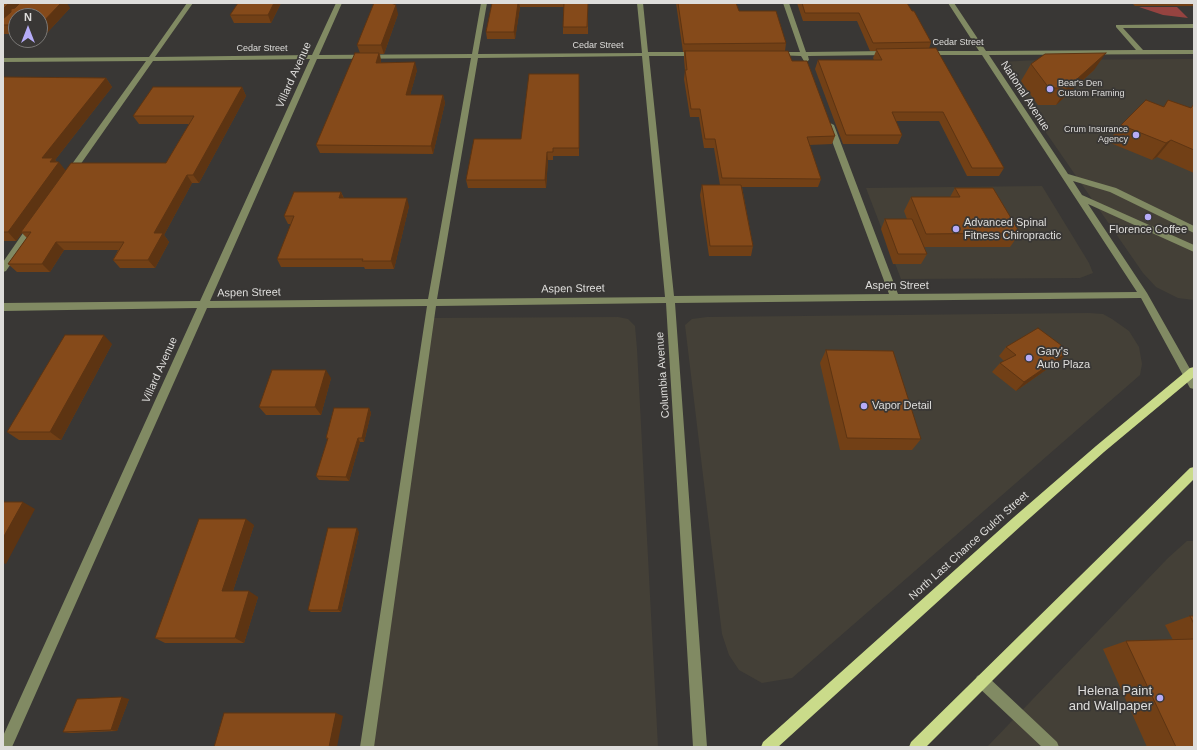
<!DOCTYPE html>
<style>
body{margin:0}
#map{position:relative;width:1197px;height:750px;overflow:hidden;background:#393735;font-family:Helvetica,sans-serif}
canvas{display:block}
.frame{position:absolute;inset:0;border:4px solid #dedddb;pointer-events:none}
.north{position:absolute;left:8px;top:8px;width:40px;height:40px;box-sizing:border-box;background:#393735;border:1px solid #7b7977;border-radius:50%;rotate:0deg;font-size:11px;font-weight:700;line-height:16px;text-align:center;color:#dedddb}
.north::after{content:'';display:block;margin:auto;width:14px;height:18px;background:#b6acf8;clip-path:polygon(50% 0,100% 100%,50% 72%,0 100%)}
</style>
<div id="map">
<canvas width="1197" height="750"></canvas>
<div class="frame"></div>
<div class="north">N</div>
</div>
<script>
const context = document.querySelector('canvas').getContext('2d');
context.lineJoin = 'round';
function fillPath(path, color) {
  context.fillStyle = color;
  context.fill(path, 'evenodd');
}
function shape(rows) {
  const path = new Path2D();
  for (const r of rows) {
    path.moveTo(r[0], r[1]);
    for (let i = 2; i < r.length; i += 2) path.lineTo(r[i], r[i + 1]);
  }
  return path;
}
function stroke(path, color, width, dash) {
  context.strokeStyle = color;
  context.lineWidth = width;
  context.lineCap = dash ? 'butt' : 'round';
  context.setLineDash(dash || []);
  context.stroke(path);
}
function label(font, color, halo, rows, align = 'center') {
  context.font = font + ' Helvetica,sans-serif';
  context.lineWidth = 3.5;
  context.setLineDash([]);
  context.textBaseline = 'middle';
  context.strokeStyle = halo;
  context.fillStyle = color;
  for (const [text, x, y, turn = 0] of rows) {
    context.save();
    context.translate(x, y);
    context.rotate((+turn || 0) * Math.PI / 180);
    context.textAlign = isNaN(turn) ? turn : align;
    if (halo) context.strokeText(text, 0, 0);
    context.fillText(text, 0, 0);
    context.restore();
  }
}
const built = shape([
 [1194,59,1194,300,1178,298,1156,287,1143,273,1000,66,1000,62,1038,60],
 [1042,186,1089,263,1093,273,1080,278,901,279,866,188],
 [1089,313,1103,314,1112,319,1129,331,1139,347,1142,364,1140,375,792,678,762,683,739,670,729,655,722,634,685,325,692,319,707,317],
 [618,317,628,319,635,326,637,349,658,747,367,747,430,318],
 [1187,541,1194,541,1194,747,987,747,1168,558]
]);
const green = shape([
 [1139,7,1177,7,1188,18,1163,15]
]);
const minor = shape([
 [187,3,193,3,155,57,312,55,336,3,342,3,319,55,472,54,481,3,487,3,478,54,642,53,637,3,643,3,648,52,698,52,701,54,698,56,649,56,674,296,889,294,826,125,830,123,834,125,898,294,1137,292,982,55,924,55,921,53,924,51,979,51,948,3,954,3,986,51,1136,50,1116,27,1116,25,1194,24,1194,28,1123,28,1143,50,1194,50,1194,54,989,55,1068,174,1116,188,1194,226,1194,233,1110,192,1073,181,1082,195,1194,245,1194,252,1088,204,1147,293,1194,376,1194,389,1190,388,1141,298,675,303,707,747,693,747,666,303,436,306,374,747,360,747,427,306,207,308,12,747,3,747,3,736,197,308,3,311,3,303,200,301,310,59,153,61,73,175,70,176,67,175,67,171,146,61,3,62,3,58,149,57,187,3],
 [642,56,665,297,437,299,478,58,642,56],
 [471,58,428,299,210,301,317,59,471,58],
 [783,3,789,3,806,52,888,51,891,53,888,55,808,56,809,60,806,62,804,61,801,56,774,55,774,53,776,52,800,52,783,3],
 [33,222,37,225,6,271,3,272,3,262,30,223,33,222],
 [982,674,987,676,1057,742,1059,747,1042,747,977,686,975,681,977,676,982,674]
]);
const major = shape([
 [1194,367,1194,377,1104,452,1022,525,778,747,761,747,763,742,1014,517,1096,446,1190,368,1194,367],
 [1194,467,1194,479,926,747,909,747,911,742,1190,468,1194,467]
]);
const wall = shape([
 [3,3,70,8,46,34,40,34,40,16,16,16,16,34,3,34],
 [238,3,281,3,271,23,234,23,230,15],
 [492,3,588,3,588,34,563,34,563,27,564,7,520,7,515,39,487,39,486,32],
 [676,3,736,3,739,11,786,43,785,51,792,61,835,136,832,144,809,145,821,179,818,187,742,187,753,246,751,256,709,256,700,195,702,185,720,185,714,148,704,148,699,117,690,117,684,79,685,71,684,59,684,52,683,52],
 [797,3,907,3,931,42,929,49,1004,168,999,176,967,176,939,121,896,121,902,135,898,144,843,144,815,69,818,60,874,60,873,58,876,51,870,51,857,21,803,21],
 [1132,3,1194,3,1194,6,1135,6],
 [398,14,384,54,380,54,381,61,381,63,417,70,410,95,443,95,445,103,433,154,320,153,316,145,360,53,357,45],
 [1031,64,1094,70,1056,105,1038,105,1021,81],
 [579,74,579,156,553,156,553,160,548,160,546,188,468,188,466,180,521,139],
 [3,77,106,78,112,87,55,160,65,170,166,163,189,124,139,124,133,116,242,87,246,96,199,183,192,183,164,235,169,242,155,268,120,268,113,260,118,250,64,250,50,272,17,272,8,264,27,238,22,233,16,241,3,241],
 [1168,100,1191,108,1194,104,1194,173,1157,157,1152,160,1108,142,1121,125,1164,106],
 [955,188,1020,233,1010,247,924,247,927,254,921,264,893,264,881,229,885,219,907,219,904,211,911,197,950,197],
 [341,192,344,198,409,206,394,269,365,269,364,267,281,267,277,259,291,224,288,224,284,216],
 [112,344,61,440,19,440,7,432],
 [1006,347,1069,351,1060,360,1016,391,992,372,1000,363,1004,361,999,356],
 [826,350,921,439,912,450,840,450,820,363],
 [331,378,321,415,266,415,259,407],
 [369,408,371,413,364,442,360,442,349,481,319,480,316,476,328,440,326,438],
 [254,525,233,591,258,597,244,643,165,643,155,638],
 [359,532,341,612,311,612,308,610],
 [1190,616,1194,616,1194,747,1147,747,1103,649,1126,641,1173,640,1165,625],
 [129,699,117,731,71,733,63,732]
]);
const shadedWall = shape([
 [9,3,25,3,3,24,3,9],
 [61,3,67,3,70,8,46,34,40,25],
 [274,3,281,3,271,23,268,15],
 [518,3,519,3,520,7,515,39,514,32],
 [396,5,398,14,384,54,381,45],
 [379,53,381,61,378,71,376,63],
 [1106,53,1094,70,1056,105,1067,88],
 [415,62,417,70,408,103,406,95],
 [106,78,112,87,55,160,58,164,59,162,66,171,21,232,22,233,16,241,8,232,42,158],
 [242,87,246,96,199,183,193,175],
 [443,95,445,103,433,154,431,146],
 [1171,140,1157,157,1152,160,1166,143],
 [547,152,548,160,546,188,545,180],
 [187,175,192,183,164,235,169,242,155,268,148,260,154,233],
 [341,192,344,200,339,198],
 [407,198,409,206,394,269,391,261],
 [56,242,64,250,50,272,42,264],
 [104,335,112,344,61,440,50,432],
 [1069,351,1060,360,1016,391,1024,382],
 [326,370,331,378,321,415,315,407],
 [369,408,371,413,364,442,362,438],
 [358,438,360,442,349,481,346,477],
 [23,502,35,509,6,564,3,563,3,538],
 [246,519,254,525,231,597,222,591],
 [357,528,359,532,341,612,338,610],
 [249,591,258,597,244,643,235,638],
 [122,697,129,699,117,731,111,730],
 [336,713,343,716,337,747,329,747]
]);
const building = shape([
 [3,3,9,3,3,9,3,3],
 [20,3,61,3,40,25,40,16,16,16,16,25,3,25,3,19,11,12,11,9,15,8,20,3],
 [238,3,274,3,268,15,230,15,238,3],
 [374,3,391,3,396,5,381,45,357,45,374,3],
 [492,3,518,3,514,32,486,32,492,3],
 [564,3,588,3,587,27,563,27,564,3],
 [678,3,736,3,739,11,776,11,786,43,684,44,678,3],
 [802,3,907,3,912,11,914,11,931,42,873,43,859,13,805,13,802,3],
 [936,48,1004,168,972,168,943,112,892,112,902,135,846,135,818,60,882,60,876,49,936,48],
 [685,51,788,51,792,61,807,61,835,136,807,137,821,179,722,178,715,139,705,139,700,109,691,109,685,70,687,70,685,51],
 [355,53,379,53,376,63,415,62,406,95,443,95,431,146,316,145,355,53],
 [1106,53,1067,88,1049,88,1031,64,1045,54,1106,53],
 [529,74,579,74,579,148,553,148,553,152,547,152,545,180,466,180,474,139,521,139,529,74],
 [3,77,106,78,42,158,53,158,50,162,59,162,8,232,3,232,3,77],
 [153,87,242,87,193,175,187,175,154,233,163,233,148,260,113,260,124,242,56,242,42,264,8,264,31,232,21,232,71,163,166,163,194,116,133,116,153,87],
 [1146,100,1164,107,1168,100,1191,108,1194,104,1194,150,1171,140,1166,143,1121,125,1146,100],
 [702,185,741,185,753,246,710,246,702,185],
 [955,188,993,188,1020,233,926,234,911,197,960,197,955,188],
 [294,192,341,192,339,198,407,198,391,261,362,261,363,259,277,259,294,216,284,216,294,192],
 [885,219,912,219,927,254,898,254,885,219],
 [1038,328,1069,351,1024,382,1000,363,1016,355,1006,347,1038,328],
 [65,335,104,335,50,432,7,432,65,335],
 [826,350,893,351,921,439,847,438,826,350],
 [272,370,326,370,315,407,259,407,272,370],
 [334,408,369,408,362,438,358,438,346,477,316,476,328,438,326,438,334,408],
 [3,502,23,502,3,538,3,502],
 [199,519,246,519,222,591,249,591,235,638,155,638,199,519],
 [328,528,357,528,338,610,308,610,328,528],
 [1190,616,1194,616,1194,624,1190,616],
 [1194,639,1194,747,1176,747,1126,641,1194,639],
 [122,697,111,730,63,732,77,699,122,697],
 [224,713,336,713,329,747,214,747,224,713]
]);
const markers = [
 [1050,89,4,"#b6acf8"],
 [1136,135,4,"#b6acf8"],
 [1148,217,4,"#b6acf8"],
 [956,229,4,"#b6acf8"],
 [1029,358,4,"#b6acf8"],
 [864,406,4,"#b6acf8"],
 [1160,698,4,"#b6acf8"]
];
const farStreetnames = [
 ["Cedar Street",958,43],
 ["Cedar Street",598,46],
 ["Cedar Street",262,49]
];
const farPoinames = [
 ["Bear's Den",1058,84],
 ["Custom Framing",1058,94],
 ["Crum Insurance",1128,130,"right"],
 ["Agency",1128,140,"right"]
];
const streetNames = [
 ["Villard Avenue",294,75,-66],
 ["National Avenue",1025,96,57],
 ["Aspen Street",897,286],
 ["Aspen Street",573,289,-1],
 ["Aspen Street",249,293,-1],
 ["Villard Avenue",160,370,-66],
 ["Columbia Avenue",663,375,-94],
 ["North Last Chance Gulch Street",969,546,-42]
];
const poiNames = [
 ["Advanced Spinal",964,223],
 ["Fitness Chiropractic",964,236],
 ["Florence Coffee",1148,230,"center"],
 ["Gary's",1037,352],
 ["Auto Plaza",1037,365],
 ["Vapor Detail",872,406]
];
const nearPoinames = [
 ["Helena Paint",1152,691],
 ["and Wallpaper",1152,706]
];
fillPath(built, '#444037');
fillPath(green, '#954340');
fillPath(minor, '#818a63');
fillPath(major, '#cadb8a');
fillPath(wall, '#724016');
fillPath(shadedWall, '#5d3412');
fillPath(building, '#854a1a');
stroke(building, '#5d3412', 1);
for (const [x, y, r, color] of markers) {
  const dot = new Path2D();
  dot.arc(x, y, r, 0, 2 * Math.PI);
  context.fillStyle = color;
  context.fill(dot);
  stroke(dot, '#393735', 1.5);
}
label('9px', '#dedddb', '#393735', farStreetnames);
label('9px', '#dedddb', '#393735', farPoinames, 'left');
label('11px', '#dedddb', '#393735', streetNames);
label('11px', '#dedddb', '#393735', poiNames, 'left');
label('13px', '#dedddb', '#393735', nearPoinames, 'right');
</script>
